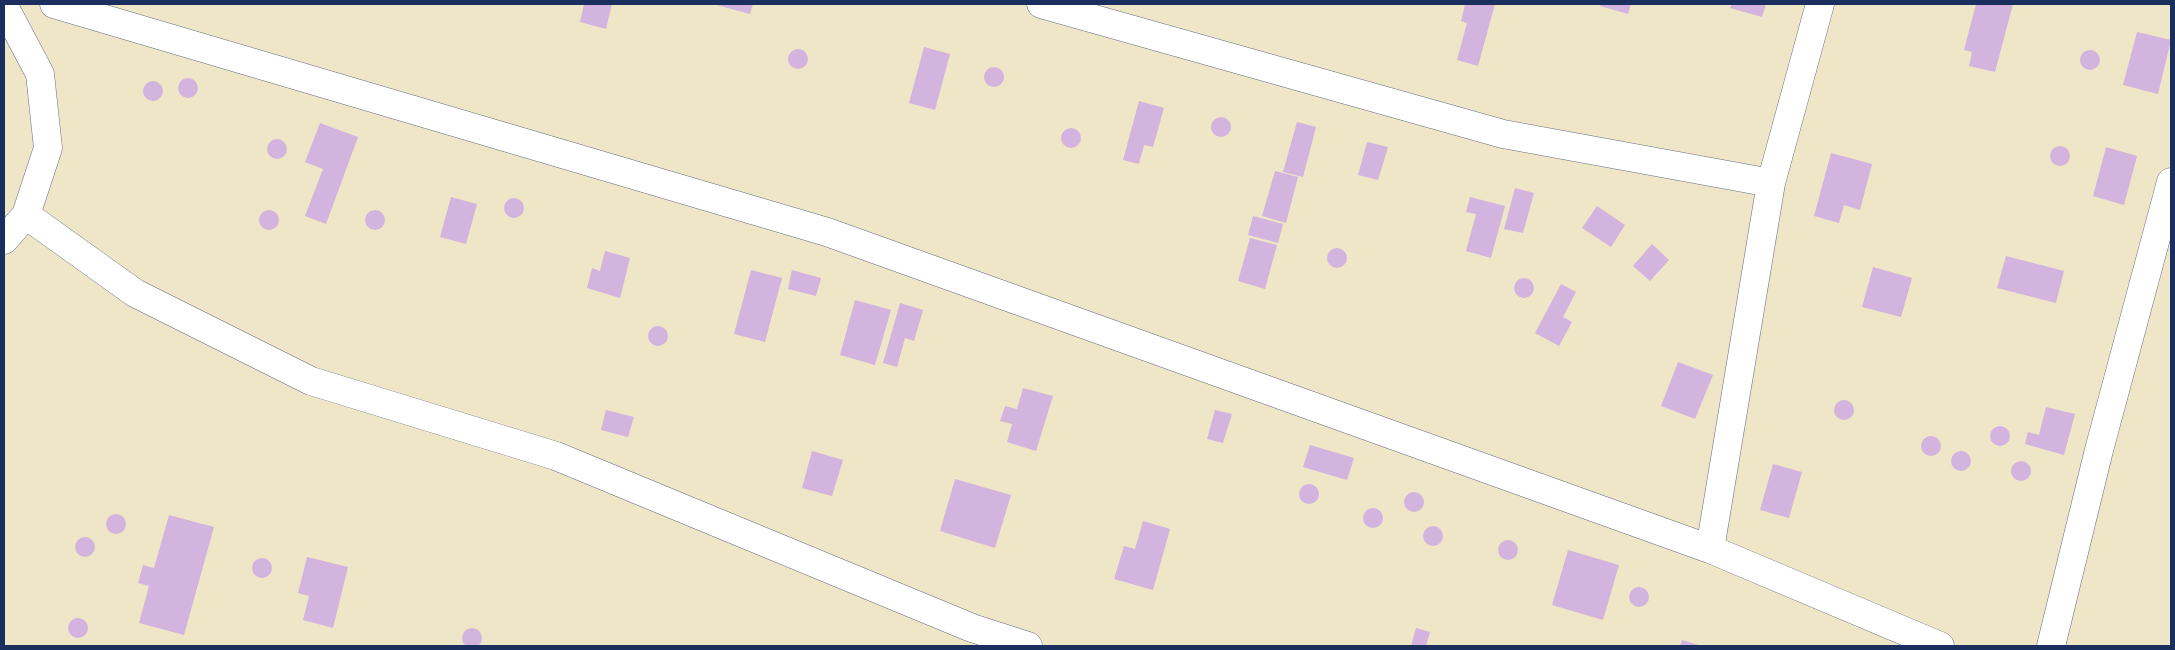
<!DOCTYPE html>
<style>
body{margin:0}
#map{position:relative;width:2175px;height:650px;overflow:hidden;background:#efe5c7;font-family:Pangolin,sans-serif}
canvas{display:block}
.frame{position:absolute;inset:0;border:5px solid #1b2f5e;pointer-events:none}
</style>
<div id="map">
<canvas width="2175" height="650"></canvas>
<div class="frame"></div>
</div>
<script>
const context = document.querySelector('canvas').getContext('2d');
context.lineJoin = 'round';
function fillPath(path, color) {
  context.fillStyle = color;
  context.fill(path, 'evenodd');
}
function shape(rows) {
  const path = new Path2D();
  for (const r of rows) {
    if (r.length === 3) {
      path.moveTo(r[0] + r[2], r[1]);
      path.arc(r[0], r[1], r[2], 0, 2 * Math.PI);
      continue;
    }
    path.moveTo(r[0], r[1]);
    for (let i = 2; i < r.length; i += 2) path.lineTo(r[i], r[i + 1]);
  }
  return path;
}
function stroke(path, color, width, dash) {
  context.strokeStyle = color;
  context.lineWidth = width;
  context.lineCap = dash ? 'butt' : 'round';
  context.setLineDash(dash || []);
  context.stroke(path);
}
const building = shape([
 [584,4,612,4,606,29,580,22],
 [713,4,753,4,750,14],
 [1465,4,1495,4,1478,66,1457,60,1467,23,1461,21],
 [1601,4,1631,4,1628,14,1600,6],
 [1732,4,1766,4,1762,17,1730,8],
 [1976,4,2013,4,1995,72,1969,66,1972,52,1964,50],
 [2137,32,2171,40,2158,94,2123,85],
 [924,47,950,54,935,110,909,103],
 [798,59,10],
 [2090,60,10],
 [994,77,10],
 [188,88,10],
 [153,91,10],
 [1139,101,1164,108,1153,147,1144,145,1139,164,1123,160],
 [1221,127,10],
 [1297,122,1316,127,1303,177,1283,172],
 [320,123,358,137,326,224,305,216,323,169,305,162],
 [1071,138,10],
 [277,149,10],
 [1367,142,1388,147,1378,180,1358,175],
 [2060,156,10],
 [2106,147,2137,156,2124,205,2093,196],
 [1831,153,1872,164,1860,210,1844,205,1839,223,1814,216],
 [1275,171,1298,177,1286,223,1262,216],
 [1515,188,1534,193,1523,233,1504,229],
 [451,197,477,204,466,244,440,237],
 [1470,197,1505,206,1491,258,1466,251,1476,214,1466,212],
 [514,208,10],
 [1597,206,1625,225,1611,247,1582,228],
 [269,220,10],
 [375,220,10],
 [1253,216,1283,224,1278,243,1248,235],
 [1250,238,1277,245,1265,289,1238,281],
 [1652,244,1669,260,1650,281,1633,266],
 [1337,258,10],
 [605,251,630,258,620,298,587,288,592,268,600,271],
 [2006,256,2064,271,2056,303,1997,288],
 [1873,267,1912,278,1901,317,1862,307],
 [751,270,782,278,765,342,734,334],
 [792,270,821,278,816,296,788,289],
 [1524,288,10],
 [1561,284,1576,292,1563,317,1572,322,1559,346,1535,333],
 [855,300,891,310,875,365,840,355],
 [900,303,923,310,914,341,905,338,897,367,883,363],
 [658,336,10],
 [1678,362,1713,375,1695,419,1661,406],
 [1023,388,1053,396,1036,451,1007,442,1012,424,1000,421,1005,406,1017,409],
 [1844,410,10],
 [2046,407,2075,414,2064,455,2025,444,2028,432,2039,435],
 [606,410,634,417,628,437,601,430],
 [1215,410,1232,414,1223,443,1207,439],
 [2000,436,10],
 [1931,446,10],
 [1310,445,1354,458,1347,480,1303,467],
 [1961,461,10],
 [812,451,843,460,832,496,802,488],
 [2021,471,10],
 [1773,464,1802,472,1789,518,1760,510],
 [955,479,1011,495,995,548,940,531],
 [1309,494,10],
 [1414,502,10],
 [1373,518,10],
 [116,524,10],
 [169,515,214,527,184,635,139,623,149,586,138,583,143,565,154,568],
 [1143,521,1170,529,1153,590,1114,579,1124,546,1135,549],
 [1433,536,10],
 [85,547,10],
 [1508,550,10],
 [1568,550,1619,565,1603,620,1552,605],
 [307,557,348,567,333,628,303,620,309,596,298,593],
 [262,568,10],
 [1639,597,10],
 [78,628,10],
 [1416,628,1430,632,1426,646,1411,646],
 [472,638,10],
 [1682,640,1702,646,1680,646]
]);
const minor = shape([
 [54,4,827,232,1710,549,1940,646],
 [1041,4,1503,134,1771,183],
 [4,6,40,74,48,148,26,215,4,240],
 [26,215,135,293,311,381,556,456,972,628,1028,646],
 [1710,549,1771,183,1820,4],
 [2051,646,2099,450,2171,182]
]);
fillPath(building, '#d2b4de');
stroke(minor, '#656f83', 29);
stroke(minor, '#fff', 28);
</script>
